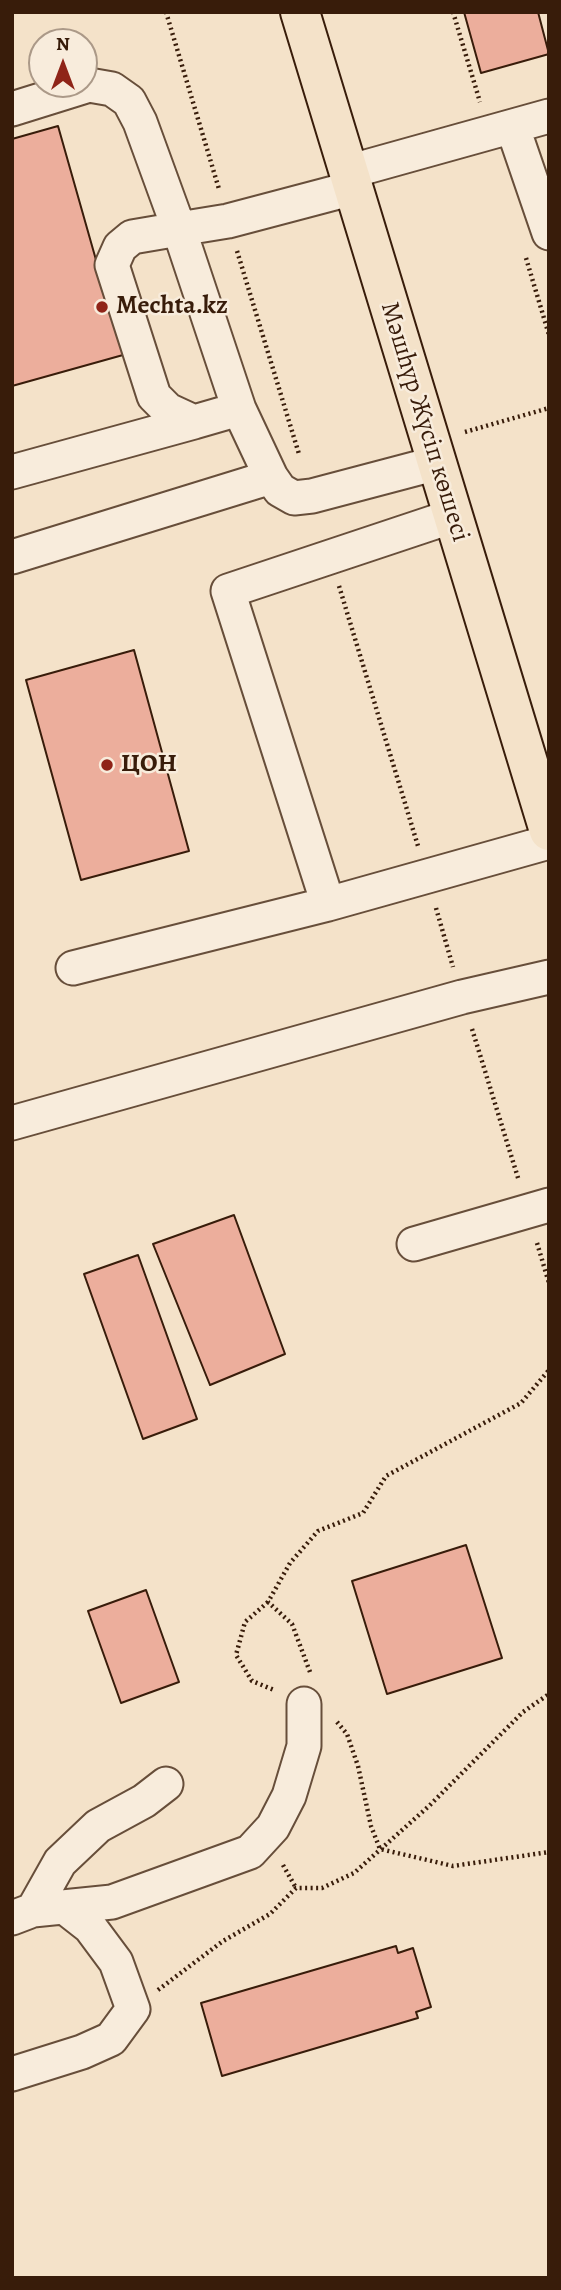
<!DOCTYPE html>
<meta charset="utf-8">
<style>
body{margin:0}
#map{position:relative;width:561px;height:2290px;overflow:hidden;background:#f4e2c9;font-family:Alegreya,serif}
canvas{display:block}
.frame{position:absolute;inset:0;border:14px solid #381c0a;pointer-events:none}
.north{position:absolute;left:28px;top:28px;width:70px;height:70px;box-sizing:border-box;background:#f8ecdc;border:2px solid #ab9988;border-radius:50%;rotate:0deg;font-size:19px;font-weight:700;line-height:28px;text-align:center;color:#381c0a}
.north::after{content:'';display:block;margin:auto;width:24px;height:32px;background:#8f2418;clip-path:polygon(50% 0,100% 100%,50% 72%,0 100%)}
</style>
<div id="map">
<canvas width="561" height="2290"></canvas>
<div class="frame"></div>
<div class="north">N</div>
</div>
<script>
const context = document.querySelector('canvas').getContext('2d');
context.lineJoin = 'round';
function fillPath(path, color) {
  context.fillStyle = color;
  context.fill(path, 'evenodd');
}
function shape(rows) {
  const path = new Path2D();
  for (const r of rows) {
    path.moveTo(r[0], r[1]);
    for (let i = 2; i < r.length; i += 2) path.lineTo(r[i], r[i + 1]);
  }
  return path;
}
function stroke(path, color, width, dash) {
  context.strokeStyle = color;
  context.lineWidth = width;
  context.lineCap = dash ? 'butt' : 'round';
  context.setLineDash(dash || []);
  context.stroke(path);
}
function label(font, color, halo, rows, align = 'center') {
  context.font = font + ' Alegreya,serif';
  context.lineWidth = 5;
  context.setLineDash([]);
  context.textBaseline = 'middle';
  context.strokeStyle = halo;
  context.fillStyle = color;
  for (const [text, x, y, turn = 0] of rows) {
    context.save();
    context.translate(x, y);
    context.rotate((+turn || 0) * Math.PI / 180);
    context.textAlign = isNaN(turn) ? turn : align;
    if (halo) context.strokeText(text, 0, 0);
    context.fillText(text, 0, 0);
    context.restore();
  }
}
const building = shape([
 [464,12,538,12,549,54,481,73,464,12],
 [58,126,123,355,12,386,12,139,58,126],
 [134,650,189,851,81,880,26,680,134,650],
 [234,1215,285,1354,210,1385,153,1244,234,1215],
 [138,1255,197,1419,143,1439,84,1274,138,1255],
 [466,1545,502,1658,387,1694,352,1581,466,1545],
 [146,1590,179,1682,121,1703,88,1611,146,1590],
 [396,1946,398,1953,413,1948,431,2007,416,2012,418,2018,222,2076,201,2003,396,1946]
]);
const path = shape([
 [166,12,219,189],
 [453,12,480,102],
 [237,251,299,454],
 [526,258,549,335],
 [465,432,549,408],
 [339,586,418,846],
 [436,908,453,967],
 [472,1029,519,1181],
 [537,1243,549,1283],
 [268,1602,245,1622,236,1655,252,1681,274,1690],
 [310,1672,292,1624,268,1602,290,1563,318,1531,363,1513,386,1476,521,1403,549,1370],
 [337,1722,347,1734,358,1766,371,1826,380,1849,453,1866,549,1852],
 [283,1865,296,1888],
 [158,1990,223,1941,270,1914,296,1888,322,1888,354,1873,429,1806,523,1712,549,1694]
]);
const minor = shape([
 [12,109,89,85,112,89,129,101,140,122,179,229,228,221,353,188],
 [513,128,549,233],
 [348,172,549,116],
 [239,409,194,422,168,410,154,396,112,265,120,247,132,237,179,229,239,409,271,477],
 [12,472,194,422],
 [453,516,228,591,328,904,549,842],
 [12,557,271,477,280,490,294,498,312,496,437,463],
 [73,968,328,904],
 [12,1123,462,997,549,977],
 [414,1244,549,1205],
 [33,1910,60,1862,98,1826,144,1801,166,1784],
 [12,1918,33,1910,112,1902,250,1852,273,1827,289,1796,304,1746,304,1704],
 [12,2074,82,2052,111,2039,133,2009,116,1962,90,1927,67,1909]
]);
const major = shape([
 [300,12,549,831]
]);
const markers = [
 [102,307,7,"#8f2418"],
 [107,765,7,"#8f2418"]
];
const poiNames = [
 ["Mechta.kz",116,307],
 ["ЦОН",121,765]
];
const streetNames = [
 ["Мәшһүр Жүсіп көшесі",424,422,73]
];
fillPath(building, '#ecae9c');
stroke(building, '#381c0a', 2);
stroke(minor, '#674e3a', 37);
stroke(major, '#381c0a', 42);
stroke(path, '#381c0a', 4.5, [2, 3.5]);
stroke(minor, '#f8ecdc', 33);
stroke(major, '#f4e2c9', 38);
for (const [x, y, r, color] of markers) {
  const dot = new Path2D();
  dot.arc(x, y, r, 0, 2 * Math.PI);
  context.fillStyle = color;
  context.fill(dot);
  stroke(dot, '#f8ecdc', 2.5);
}
label('bold 26px', '#381c0a', '#f8ecdc', poiNames, 'left');
label('26px', '#381c0a', '#f8ecdc', streetNames);
</script>
